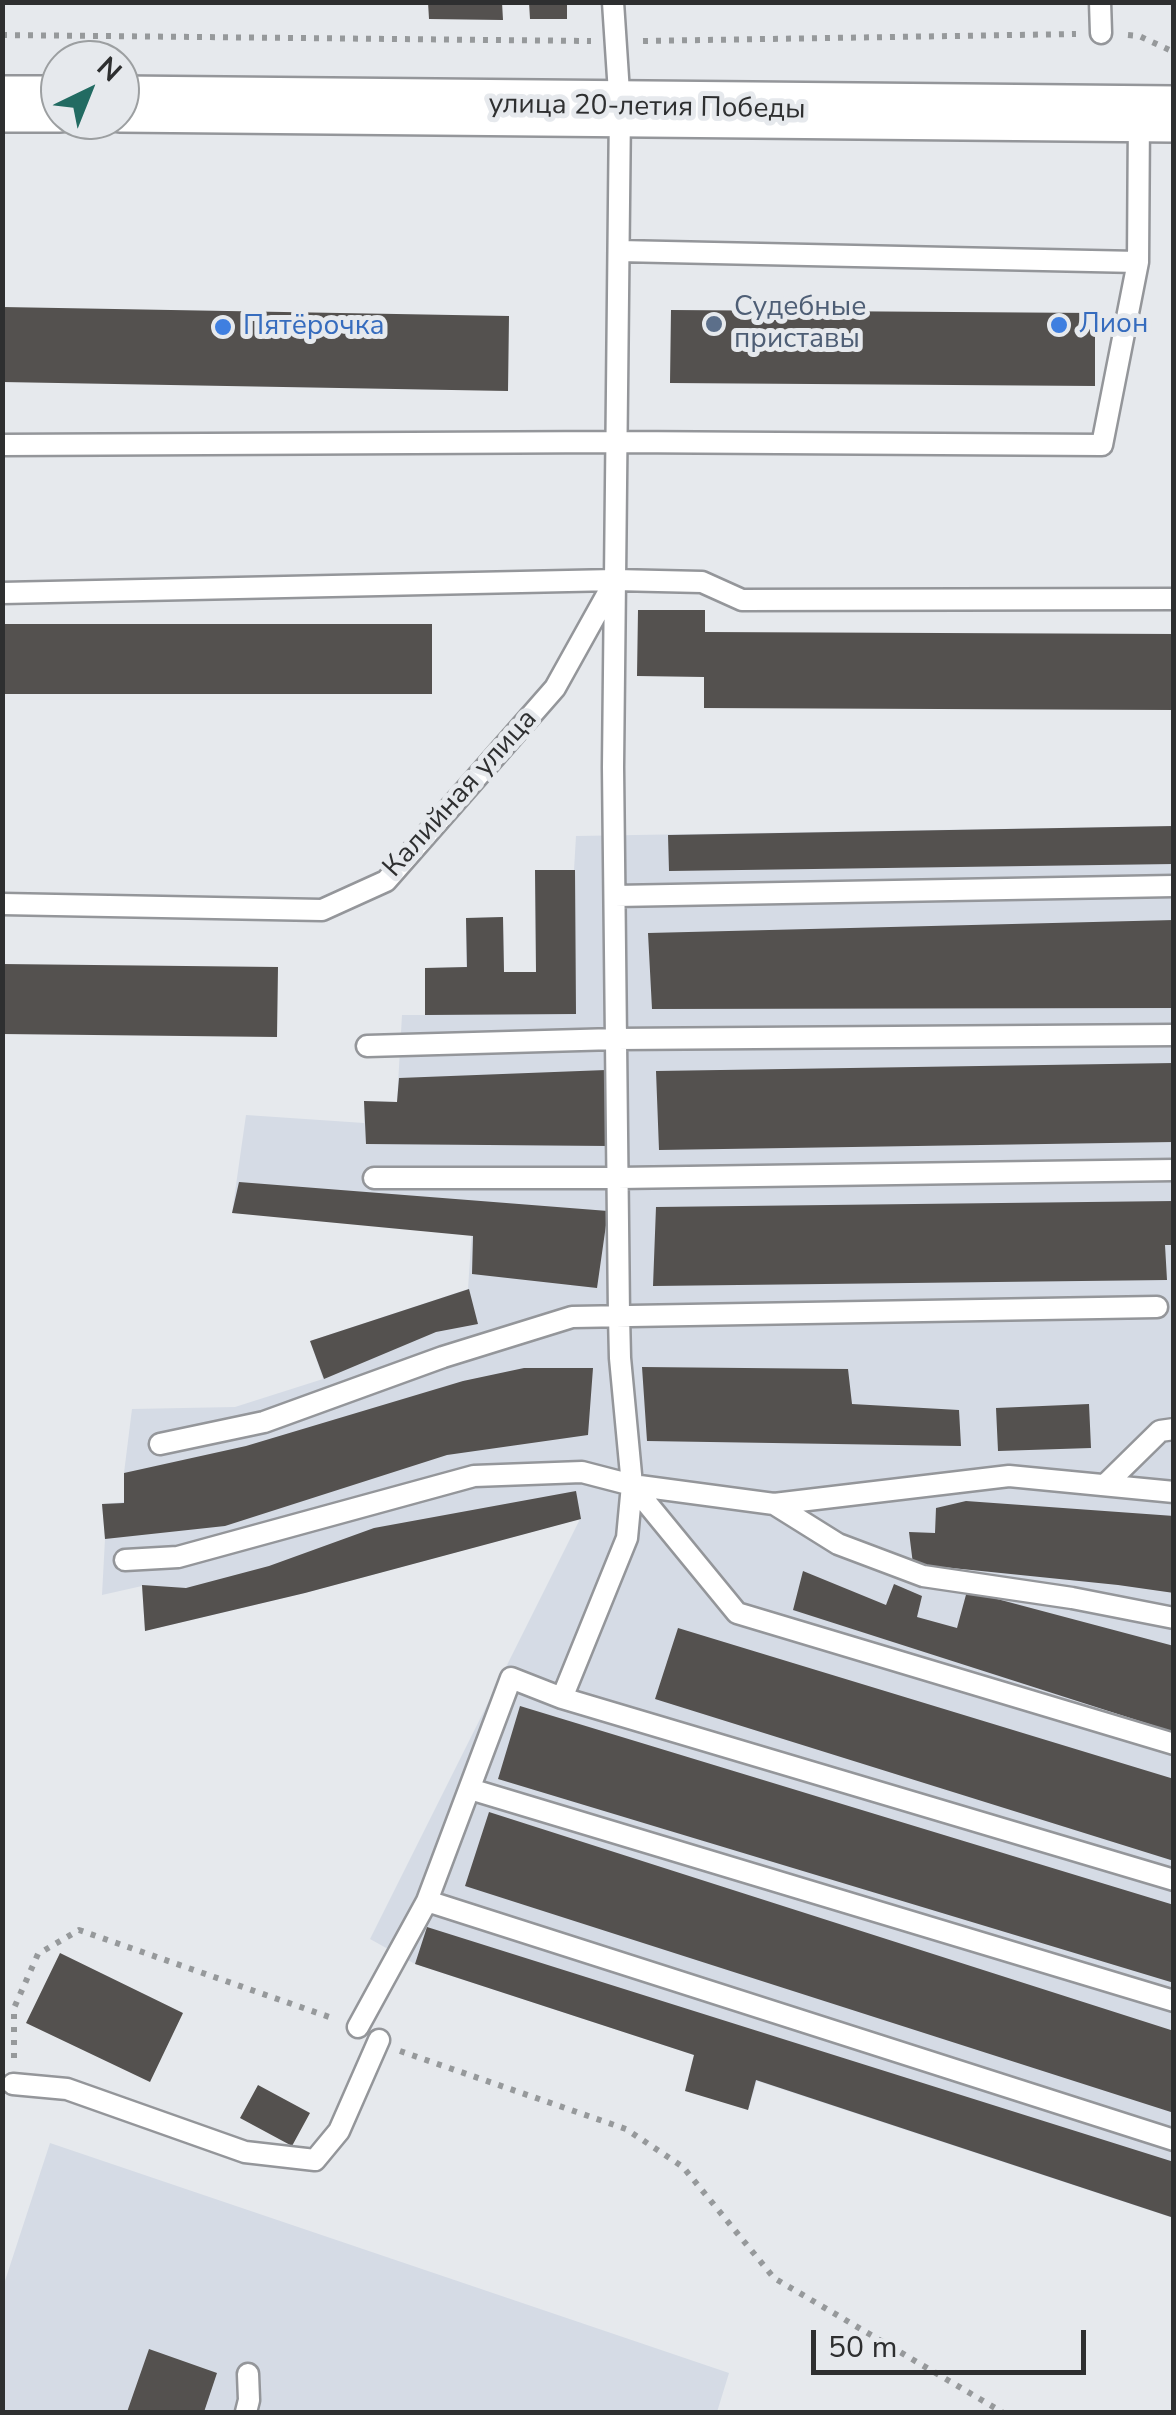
<!DOCTYPE html>
<meta charset="utf-8">
<style>
body{margin:0}
#map{position:relative;width:1176px;height:2415px;overflow:hidden;background:#e6e9ed;font-family:"Nunito Sans",sans-serif}
canvas{display:block}
.frame{position:absolute;inset:0;border:5px solid #2e2f30;pointer-events:none}
.north{position:absolute;left:40px;top:40px;width:100px;height:100px;box-sizing:border-box;background:#e6e9ed;border:2px solid #9c9fa1;border-radius:50%;rotate:43deg;font-size:28px;font-weight:700;line-height:40px;text-align:center;color:#2e2f30}
.north::after{content:'';display:block;margin:auto;width:35px;height:45px;background:#226b62;clip-path:polygon(50% 0,100% 100%,50% 72%,0 100%)}
.scale{position:absolute;left:811px;top:2330px;width:275px;height:45px;box-sizing:border-box;border:5px solid #2e2f30;border-top:0;padding-left:12px;font-size:30px;line-height:35px;white-space:nowrap;color:#2e2f30;-webkit-text-stroke:8px #e6e9ed;paint-order:stroke}
</style>
<div id="map">
<canvas width="1176" height="2415"></canvas>
<div class="frame"></div>
<div class="north">N</div>
<div class="scale">50 m</div>
</div>
<script>
const context = document.querySelector('canvas').getContext('2d');
context.lineJoin = 'round';
function fillPath(path, color) {
  context.fillStyle = color;
  context.fill(path, 'evenodd');
}
function shape(rows) {
  const path = new Path2D();
  for (const r of rows) {
    path.moveTo(r[0], r[1]);
    for (let i = 2; i < r.length; i += 2) path.lineTo(r[i], r[i + 1]);
  }
  return path;
}
function stroke(path, color, width, dash) {
  context.strokeStyle = color;
  context.lineWidth = width;
  context.lineCap = dash ? 'butt' : 'round';
  context.setLineDash(dash || []);
  context.stroke(path);
}
function label(font, color, halo, rows, align = 'center') {
  context.font = font + ' "Nunito Sans",sans-serif';
  context.lineWidth = 10;
  context.setLineDash([]);
  context.textBaseline = 'middle';
  context.strokeStyle = halo;
  context.fillStyle = color;
  for (const [text, x, y, turn = 0] of rows) {
    context.save();
    context.translate(x, y);
    context.rotate((+turn || 0) * Math.PI / 180);
    context.textAlign = isNaN(turn) ? turn : align;
    if (halo) context.strokeText(text, 0, 0);
    context.fillText(text, 0, 0);
    context.restore();
  }
}
const built = shape([
 [1173,826,1173,2218,757,2081,748,2110,694,2055,415,1964,370,1939,580,1519,305,1593,145,1631,142,1586,102,1595,105,1539,102,1504,124,1502,124,1473,132,1409,235,1407,323,1379,310,1341,468,1289,472,1228,232,1213,246,1115,364,1123,364,1101,397,1102,402,1015,425,1015,425,968,466,967,466,918,503,917,504,972,536,972,535,870,574,870,576,836],
 [50,2143,729,2373,717,2412,3,2412,3,2287]
]);
const building = shape([
 [428,2,502,2,503,20,429,19],
 [529,2,567,2,567,19,530,19],
 [2,307,509,316,508,391,2,382],
 [671,310,1095,313,1095,386,670,383],
 [638,610,705,610,705,632,1174,634,1174,710,704,708,704,677,637,676],
 [2,624,432,624,432,694,2,694],
 [1174,826,1174,864,669,871,668,835],
 [535,870,575,870,576,1014,425,1015,425,968,467,967,466,918,503,917,504,972,536,972],
 [1174,920,1174,1008,652,1009,648,933],
 [2,964,278,967,277,1037,2,1034],
 [1174,1063,1174,1142,659,1150,656,1071],
 [606,1070,609,1146,366,1144,364,1101,397,1102,399,1078],
 [239,1182,608,1211,597,1288,472,1274,473,1236,232,1213],
 [1174,1201,1174,1245,1165,1245,1167,1280,653,1286,656,1207],
 [469,1289,478,1324,436,1332,324,1379,310,1341],
 [642,1367,848,1369,852,1404,959,1410,961,1446,647,1441],
 [524,1368,593,1368,588,1435,447,1455,225,1526,105,1539,102,1504,124,1503,124,1473,246,1446,463,1381],
 [1089,1404,1091,1448,998,1451,996,1408],
 [576,1491,581,1519,305,1593,145,1631,142,1585,186,1588,269,1566,374,1528],
 [966,1501,1174,1516,1174,1593,1118,1585,913,1564,909,1532,935,1533,936,1508],
 [803,1571,886,1605,894,1584,922,1596,917,1617,957,1628,967,1591,1174,1646,1174,1732,793,1610],
 [678,1628,1174,1779,1174,1861,655,1699],
 [520,1706,1174,1905,1174,1983,498,1779],
 [489,1812,1174,2031,1174,2113,465,1886],
 [427,1927,1174,2162,1174,2218,756,2080,748,2110,685,2091,694,2055,415,1964],
 [60,1953,183,2013,150,2082,26,2023],
 [258,2085,310,2113,292,2146,240,2118],
 [149,2349,217,2373,204,2412,127,2412]
]);
const path = shape([
 [2,35,591,41],
 [1128,35,1139,36,1174,52],
 [643,41,1076,34],
 [400,2051,626,2129,683,2167,774,2278,1002,2412],
 [14,2058,14,2008,38,1954,79,1930,335,2019]
]);
const service = shape([
 [1100,2,1101,33],
 [619,251,1138,262,1139,114],
 [2,445,617,442,1102,445,1138,262],
 [2,593,615,580,702,582,742,600,1174,599],
 [615,896,1174,886],
 [2,904,322,910,386,881,555,688,614,582],
 [367,1046,616,1039,1174,1035],
 [374,1178,618,1178,1174,1170],
 [160,1444,264,1422,443,1357,572,1317,1157,1307],
 [632,1485,737,1613,1174,1744],
 [1105,1485,1160,1431,1174,1429],
 [774,1504,838,1544,923,1576,1072,1598,1174,1618],
 [125,1560,178,1557,474,1476,582,1472,632,1485,774,1504,1009,1476,1174,1492],
 [562,1698,627,1538,632,1485,620,1358,619,1315,613,767,620,108,613,2],
 [470,1789,1174,2001],
 [1174,1880,562,1698,511,1678,427,1901,1174,2140],
 [358,2027,427,1901],
 [13,2084,67,2089,245,2152,315,2160,339,2131,379,2040],
 [246,2412,249,2400,248,2374]
]);
const secondary = shape([
 [2,104,60,104],
 [120,104,1174,114]
]);
const markers = [
 [714,324,10,"#5c6f8a"],
 [1059,325,10,"#3f7fe0"],
 [223,327,10,"#3f7fe0"]
];
const streetNames = [
 ["улица 20-летия Победы",647,108,1],
 ["Калийная улица",461,794,-48]
];
const serviceNames = [
 ["Судебные",734,308],
 ["приставы",734,340]
];
const shopNames = [
 ["Лион",1079,325],
 ["Пятёрочка",243,327]
];
fillPath(built, '#d5dbe5');
fillPath(building, '#54514f');
stroke(service, '#94969a', 25);
stroke(secondary, '#94969a', 60);
stroke(path, '#96999b', 6, [5, 8]);
stroke(service, '#fff', 20);
stroke(secondary, '#fff', 55);
for (const [x, y, r, color] of markers) {
  const dot = new Path2D();
  dot.arc(x, y, r, 0, 2 * Math.PI);
  context.fillStyle = color;
  context.fill(dot);
  stroke(dot, '#e6e9ed', 4);
}
label('28px', '#2e2f30', '#e6e9ed', streetNames);
label('28px', '#4e5e75', '#e6e9ed', serviceNames, 'left');
label('28px', '#366cbe', '#e6e9ed', shopNames, 'left');
</script>
